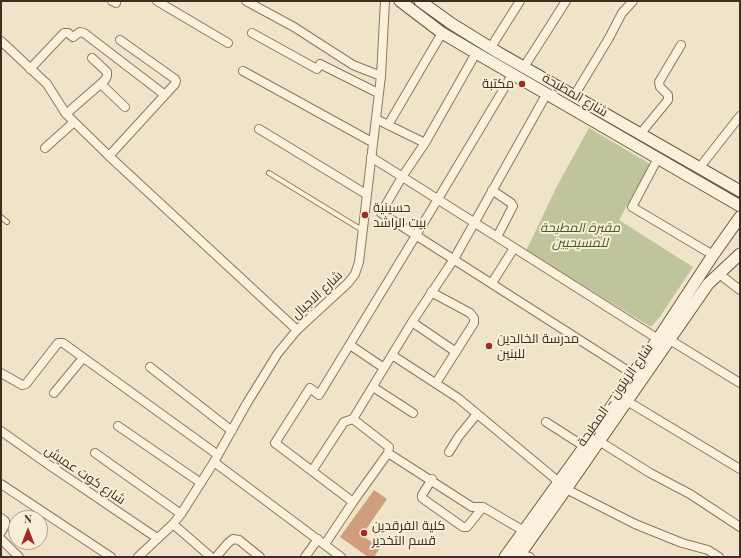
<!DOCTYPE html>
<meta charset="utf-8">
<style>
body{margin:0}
#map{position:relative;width:741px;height:558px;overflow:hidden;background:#f0e4c8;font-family:"Playfair Display",serif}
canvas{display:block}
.frame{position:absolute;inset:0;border:2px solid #3d2e20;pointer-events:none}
.north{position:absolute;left:8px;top:510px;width:40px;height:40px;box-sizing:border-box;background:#f7eed8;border:1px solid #ada18e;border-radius:50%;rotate:0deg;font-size:11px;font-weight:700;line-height:16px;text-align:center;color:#3d2e20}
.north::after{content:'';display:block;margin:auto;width:14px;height:18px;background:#9e2a2b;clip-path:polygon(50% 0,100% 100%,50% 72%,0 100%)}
</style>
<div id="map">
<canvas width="741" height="558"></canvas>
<div class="frame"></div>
<div class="north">N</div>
</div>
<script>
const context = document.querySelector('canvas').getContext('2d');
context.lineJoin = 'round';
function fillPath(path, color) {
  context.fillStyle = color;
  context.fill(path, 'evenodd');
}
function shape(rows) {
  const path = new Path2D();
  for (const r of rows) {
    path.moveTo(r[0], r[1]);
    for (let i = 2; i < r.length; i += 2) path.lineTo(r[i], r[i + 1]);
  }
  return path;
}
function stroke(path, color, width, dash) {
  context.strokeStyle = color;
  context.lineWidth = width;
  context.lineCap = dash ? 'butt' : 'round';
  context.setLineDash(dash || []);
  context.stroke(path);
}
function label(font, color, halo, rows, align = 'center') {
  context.font = font + ' "Playfair Display",Cairo,serif';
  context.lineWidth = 4;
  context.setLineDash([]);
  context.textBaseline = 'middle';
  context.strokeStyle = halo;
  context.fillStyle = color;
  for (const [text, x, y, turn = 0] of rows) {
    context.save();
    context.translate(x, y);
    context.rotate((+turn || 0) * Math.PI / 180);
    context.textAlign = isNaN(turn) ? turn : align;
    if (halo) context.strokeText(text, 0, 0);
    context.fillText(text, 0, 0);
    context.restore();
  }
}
const cemetery = shape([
 [589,128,650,164,619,220,693,267,659,318,651,327,526,251,557,186]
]);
const building = shape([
 [374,490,387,499,362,535,380,548,374,557,368,557,340,537]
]);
const lane = shape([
 [269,173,362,230],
 [1,217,7,222]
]);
const street = shape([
 [112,1,116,3],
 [157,1,228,43],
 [246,1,294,27,353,65,381,76],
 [252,33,317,69,320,64,378,93],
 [1,41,47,84,66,114,109,156,297,330],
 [491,47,520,1],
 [476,53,425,143,402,177,381,213,633,374],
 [524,67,566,1],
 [30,69,64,33,68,33,73,37,80,32,84,33,165,95],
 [243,71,372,142],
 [101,84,125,107],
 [574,96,609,38,622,13,633,1],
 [66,114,105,80,107,76,107,72,92,58],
 [376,119,425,143],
 [388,125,442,33],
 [259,129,366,194],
 [641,133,668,100,668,95,660,87,659,82,681,45],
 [45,148,74,122],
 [109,156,175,84,176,81,175,79,120,40],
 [371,157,658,339],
 [658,158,632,207,713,255],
 [700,167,740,116],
 [492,190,511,203,513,206,497,237],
 [718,273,740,290],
 [492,283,514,248],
 [431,292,470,313,474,318,474,323,436,383],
 [412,322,456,352],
 [670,340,740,383],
 [350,345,384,368],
 [392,355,458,398,559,482],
 [150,367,232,431],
 [1,373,22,385,26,384,58,343,63,343,218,455],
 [373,387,413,413],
 [54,393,83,358],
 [627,401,740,469],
 [546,422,585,447],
 [118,426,201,483],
 [1,431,49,465,157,538],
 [599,441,650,473,690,494,740,527],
 [449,452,459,436,477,414],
 [95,453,181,514],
 [388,453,472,507,483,507,524,531],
 [214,462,341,557],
 [312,471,344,422,353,419,412,322,454,259,546,95],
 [432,479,422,495,422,498,463,527,467,527,483,507],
 [1,484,111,557],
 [566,489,635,524,682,543,708,550,719,557],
 [353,502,275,443,310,388,319,395,438,199,512,75],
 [1,518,5,521,5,525,1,532],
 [173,524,211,557],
 [1,539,19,557],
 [325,544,353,502,388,453,389,447,353,419],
 [520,554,530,557],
 [138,557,173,524,181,514,214,462,247,403,278,353,297,330,348,283,355,274,359,262,381,76,385,1],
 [216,557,228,543,233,539,239,540,260,557],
 [305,557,318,539]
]);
const secondary = shape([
 [400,1,442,33,476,53,740,206],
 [420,1,452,24,499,53,740,191],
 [505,557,592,436,633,374,658,339,713,255,740,217],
 [518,557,566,489,708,284,740,254]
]);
const markers = [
 [522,84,4,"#9e2a2b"],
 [365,215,4,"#9e2a2b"],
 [489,346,4,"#9e2a2b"],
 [364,533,4,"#9e2a2b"]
];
const poiNames = [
 ["مكتبة",514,84,"right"],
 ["حسينية",373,208],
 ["بيت الراشد",373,223],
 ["مدرسة الخالدين",497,339],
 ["للبنين",497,354],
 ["كلية الفرقدين",372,526],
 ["قسم التخدير",372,541]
];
const streetNames = [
 ["شارع المطيحة",575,95,30],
 ["شارع الاجبال",317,295,-43],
 ["شارع الزيتون - المطيحة",615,395,-55],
 ["شارع كوت عميش",85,475,34]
];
const parkNames = [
 ["مقبرة المطيحة",580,228],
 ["للمسيحيين",580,243]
];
fillPath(cemetery, '#bfc49a');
fillPath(building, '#cf9f7d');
stroke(lane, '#8d765c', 6);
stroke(street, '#8d765c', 10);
stroke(secondary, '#6f573f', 13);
stroke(lane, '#faf1dc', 4);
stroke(street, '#faf1dc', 8);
stroke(secondary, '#faf1dc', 11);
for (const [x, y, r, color] of markers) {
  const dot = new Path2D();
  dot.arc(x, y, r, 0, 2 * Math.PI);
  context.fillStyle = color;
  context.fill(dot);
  stroke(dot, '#f7eed8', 1.5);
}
label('13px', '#3d2e20', '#f7eed8', poiNames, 'left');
label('13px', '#3d2e20', '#f7eed8', streetNames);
label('italic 13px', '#4d5a26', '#f7eed8', parkNames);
</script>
